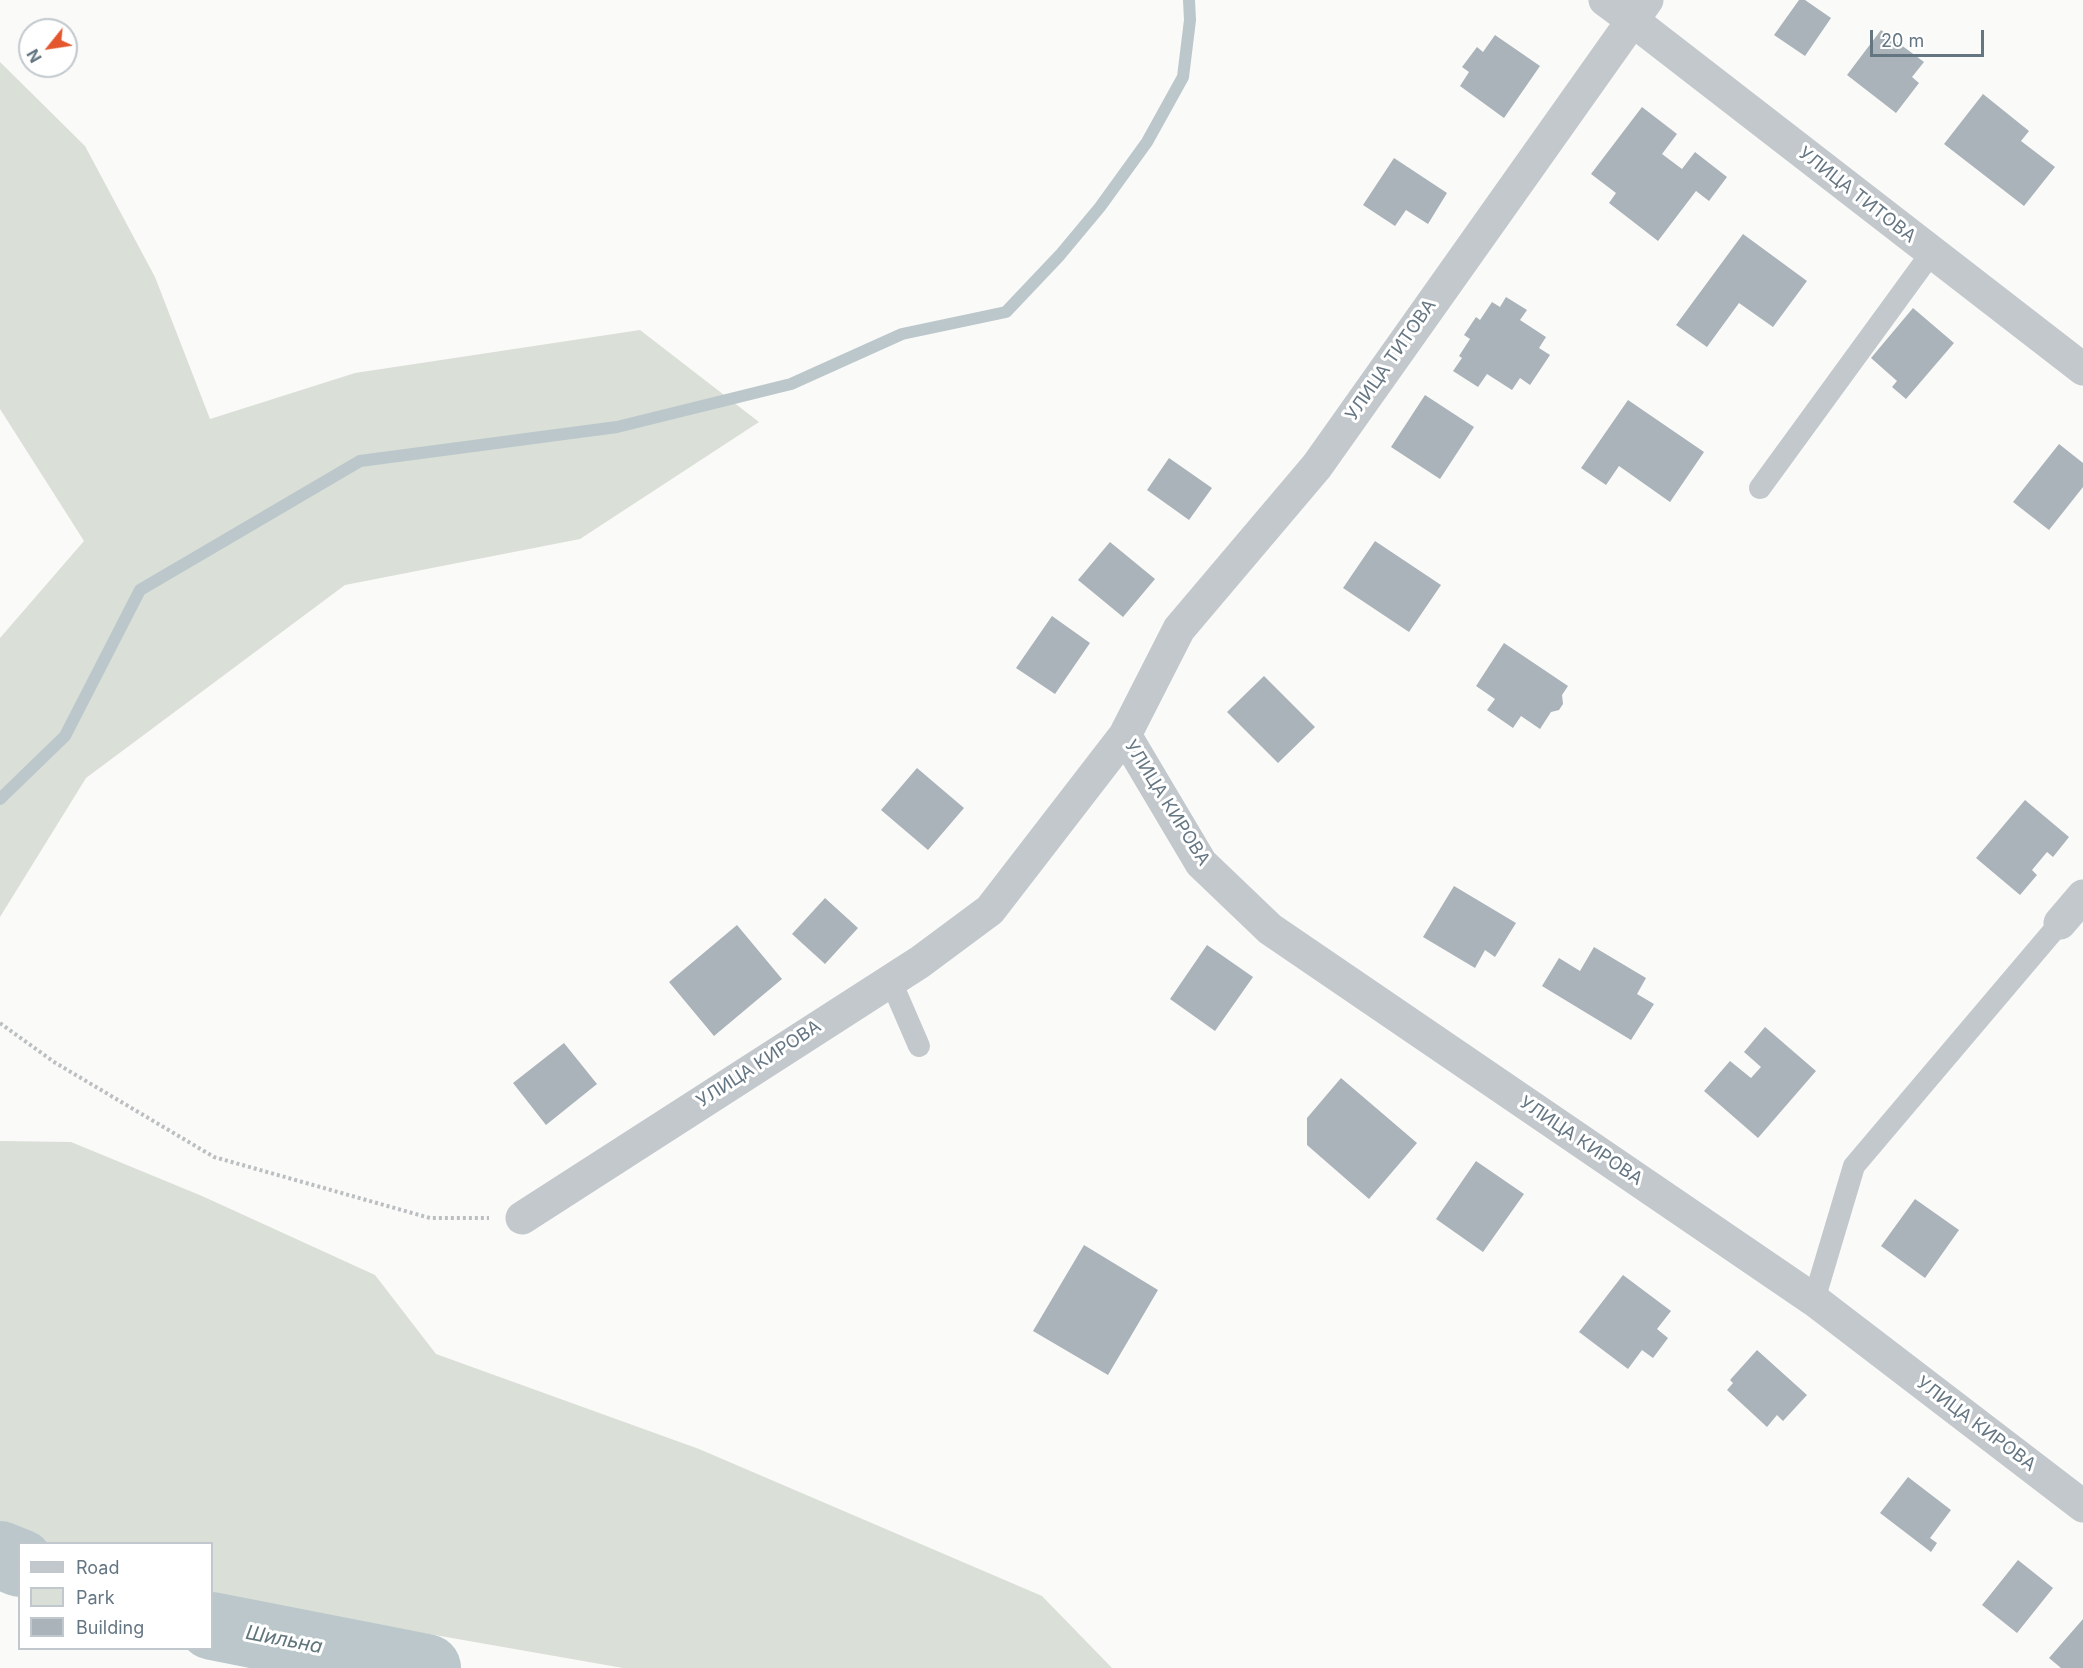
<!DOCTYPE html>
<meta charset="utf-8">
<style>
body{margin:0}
#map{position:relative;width:2083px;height:1668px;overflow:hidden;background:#fafaf8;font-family:Inter,sans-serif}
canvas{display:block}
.legend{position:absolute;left:18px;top:1542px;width:195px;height:108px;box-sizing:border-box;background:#fff;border:2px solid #c1c8cd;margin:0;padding:8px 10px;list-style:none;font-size:18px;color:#657683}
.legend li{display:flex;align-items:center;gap:12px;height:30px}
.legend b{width:30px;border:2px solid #c1c8cd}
.north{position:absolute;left:18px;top:18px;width:60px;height:60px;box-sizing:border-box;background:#fff;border:2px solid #c1c8cd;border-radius:50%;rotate:240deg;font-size:16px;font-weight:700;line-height:24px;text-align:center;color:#657683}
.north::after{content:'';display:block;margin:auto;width:21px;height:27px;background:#e4572e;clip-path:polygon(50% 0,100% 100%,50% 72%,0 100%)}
.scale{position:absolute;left:1870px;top:30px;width:114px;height:27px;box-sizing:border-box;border:3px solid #657683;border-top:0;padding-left:8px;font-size:18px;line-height:21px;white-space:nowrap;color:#657683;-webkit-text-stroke:4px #fff;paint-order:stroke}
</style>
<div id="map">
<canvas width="2083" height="1668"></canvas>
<ul class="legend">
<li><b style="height:8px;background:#c3c8cc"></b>Road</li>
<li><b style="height:16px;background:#dadfd7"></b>Park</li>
<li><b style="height:16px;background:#aab3b9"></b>Building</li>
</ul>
<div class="north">N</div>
<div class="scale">20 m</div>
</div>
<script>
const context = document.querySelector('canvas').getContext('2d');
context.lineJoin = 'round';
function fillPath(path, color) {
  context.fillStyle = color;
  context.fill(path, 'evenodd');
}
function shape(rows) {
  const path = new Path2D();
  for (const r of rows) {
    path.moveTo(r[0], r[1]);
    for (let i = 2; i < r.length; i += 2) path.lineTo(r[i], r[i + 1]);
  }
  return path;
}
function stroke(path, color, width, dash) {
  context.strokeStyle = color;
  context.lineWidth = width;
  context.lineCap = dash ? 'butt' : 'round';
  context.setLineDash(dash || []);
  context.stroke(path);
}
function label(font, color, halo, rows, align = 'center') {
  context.font = font + ' Inter,sans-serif';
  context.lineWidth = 6;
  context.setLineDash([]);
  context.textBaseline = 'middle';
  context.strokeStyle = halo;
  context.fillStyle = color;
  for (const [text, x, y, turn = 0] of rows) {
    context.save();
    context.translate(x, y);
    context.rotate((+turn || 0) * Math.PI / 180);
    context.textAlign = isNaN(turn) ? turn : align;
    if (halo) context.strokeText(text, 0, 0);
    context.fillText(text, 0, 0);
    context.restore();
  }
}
const green = shape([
 [0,62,85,146,155,277,210,419,355,373,640,330,759,422,580,539,345,585,86,778,0,917,0,638,84,541,0,409],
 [0,1141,71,1142,202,1196,375,1275,436,1354,699,1449,1042,1596,1112,1668,623,1668,212,1596,212,1544,31,1544,0,1532]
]);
const stream = shape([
 [0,799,65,736,140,590,360,461,617,427,791,384,902,334,1006,312,1060,255,1100,207,1147,142,1183,77,1190,20,1189,0]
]);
const river = shape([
 [0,1555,20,1563],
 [212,1626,427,1668]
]);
const building = shape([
 [1799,0,1805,0,1831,18,1805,56,1774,35],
 [1881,30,1924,62,1912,77,1919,83,1896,113,1847,75],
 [1495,35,1540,66,1504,118,1460,86,1469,72,1462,67,1477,47,1483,52],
 [1983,94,2029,131,2021,141,2055,167,2024,206,1944,144],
 [1642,107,1677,134,1662,154,1682,169,1695,152,1727,177,1709,201,1696,191,1658,241,1609,203,1616,193,1591,174],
 [1394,158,1447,193,1428,224,1406,210,1395,226,1363,205],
 [1743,234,1807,281,1773,327,1739,303,1707,347,1676,325],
 [1506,297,1527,310,1520,320,1546,337,1539,348,1550,355,1530,385,1520,378,1512,390,1487,374,1478,387,1453,371,1462,358,1459,356,1470,339,1464,335,1476,317,1480,320,1492,302,1500,307],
 [1913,308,1954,343,1906,399,1892,387,1897,381,1871,358],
 [1425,395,1474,427,1440,479,1391,447],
 [1628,400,1704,452,1670,502,1619,466,1606,485,1581,468],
 [2059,444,2083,463,2083,487,2049,530,2013,502],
 [1169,458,1212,488,1189,520,1147,490],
 [1375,541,1441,585,1409,632,1343,588],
 [1110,542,1155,579,1123,617,1078,580],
 [1052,616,1090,643,1055,694,1016,668],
 [1504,643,1568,686,1562,695,1563,704,1559,710,1551,712,1540,729,1521,716,1513,728,1487,710,1495,699,1476,686],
 [1264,676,1315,727,1278,763,1227,712],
 [917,768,964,808,928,850,881,810],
 [2025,800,2069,837,2053,857,2047,852,2032,870,2037,875,2020,895,1976,858],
 [1454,886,1516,923,1495,957,1485,950,1475,968,1423,937],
 [825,898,858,928,825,964,792,934],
 [737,925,782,979,714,1036,669,982],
 [1207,945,1253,977,1215,1031,1170,999],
 [1594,947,1646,978,1637,994,1654,1004,1631,1040,1542,986,1559,958,1580,971],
 [1765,1027,1816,1071,1758,1138,1704,1091,1730,1061,1751,1078,1761,1067,1744,1052],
 [564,1043,597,1084,546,1125,513,1083],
 [1341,1078,1417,1143,1369,1199,1307,1145,1307,1118],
 [1476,1161,1524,1194,1483,1252,1436,1219],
 [1915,1199,1959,1230,1925,1278,1881,1246],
 [1084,1245,1158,1290,1108,1375,1033,1331],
 [1623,1275,1671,1311,1657,1329,1668,1338,1653,1358,1642,1350,1628,1369,1579,1332],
 [1757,1350,1807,1395,1783,1421,1777,1415,1767,1427,1727,1390,1733,1383,1730,1380],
 [1908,1477,1951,1510,1930,1538,1937,1543,1931,1552,1880,1513],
 [2018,1560,2053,1588,2017,1633,1982,1605],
 [2083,1619,2083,1668,2061,1668,2049,1658]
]);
const path = shape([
 [0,1023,54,1062,214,1157,430,1218,489,1218]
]);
const service = shape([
 [1760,488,1932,252],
 [890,979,919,1046],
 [1814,1300,1854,1166,2060,923]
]);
const minor = shape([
 [1605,0,1632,20],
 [1125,735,1201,863,1270,929,1814,1300,2083,1506],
 [2060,923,2083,896],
 [522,1218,920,962,990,910,1125,735,1179,629,1317,466,1647,0]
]);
const tertiary = shape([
 [1632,20,2083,369]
]);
const streetNames = [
 ["УЛИЦА ТИТОВА",1857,195,38],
 ["УЛИЦА ТИТОВА",1391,360,-55],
 ["УЛИЦА КИРОВА",1167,803,58],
 ["УЛИЦА КИРОВА",759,1064,-33],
 ["УЛИЦА КИРОВА",1581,1141,34],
 ["УЛИЦА КИРОВА",1976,1424,37]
];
const waterNames = [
 ["Шильна",284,1640,11]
];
fillPath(green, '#dadfd7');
stroke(stream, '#bbc7cb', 12);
stroke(river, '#bbc7cb', 68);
fillPath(building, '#aab3b9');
stroke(path, '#bbbfc2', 4, [3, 3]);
stroke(service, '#c3c8cc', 22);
stroke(minor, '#c3c8cc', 33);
stroke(tertiary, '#c3c8cc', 33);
label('18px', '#657683', '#fff', streetNames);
label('italic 20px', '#60757c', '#fff', waterNames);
</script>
